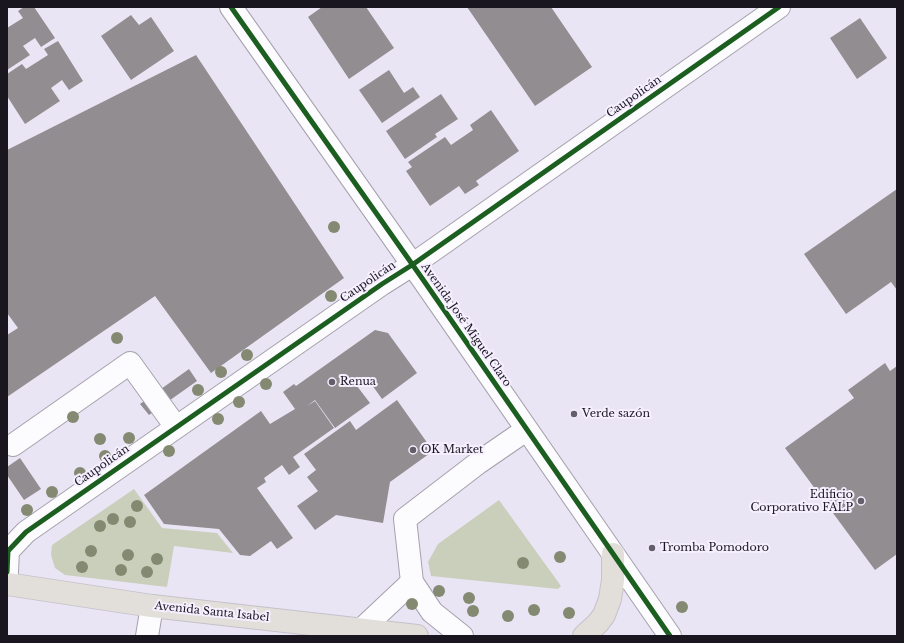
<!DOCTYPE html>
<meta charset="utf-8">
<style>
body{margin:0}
#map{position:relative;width:904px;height:643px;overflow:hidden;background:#eae5f4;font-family:"Libre Baskerville",serif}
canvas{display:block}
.frame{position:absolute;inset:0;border:8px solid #19161f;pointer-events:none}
</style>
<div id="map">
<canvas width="904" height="643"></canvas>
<div class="frame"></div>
</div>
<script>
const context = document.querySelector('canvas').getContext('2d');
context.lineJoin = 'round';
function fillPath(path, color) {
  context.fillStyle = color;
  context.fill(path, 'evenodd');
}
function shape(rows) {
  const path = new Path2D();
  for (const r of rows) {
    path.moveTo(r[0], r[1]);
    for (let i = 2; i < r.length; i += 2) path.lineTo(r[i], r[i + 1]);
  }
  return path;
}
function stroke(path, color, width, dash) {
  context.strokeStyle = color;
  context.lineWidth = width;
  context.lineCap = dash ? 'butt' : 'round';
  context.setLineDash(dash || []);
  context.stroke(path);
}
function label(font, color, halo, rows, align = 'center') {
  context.font = font + ' "Libre Baskerville",serif';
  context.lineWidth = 4;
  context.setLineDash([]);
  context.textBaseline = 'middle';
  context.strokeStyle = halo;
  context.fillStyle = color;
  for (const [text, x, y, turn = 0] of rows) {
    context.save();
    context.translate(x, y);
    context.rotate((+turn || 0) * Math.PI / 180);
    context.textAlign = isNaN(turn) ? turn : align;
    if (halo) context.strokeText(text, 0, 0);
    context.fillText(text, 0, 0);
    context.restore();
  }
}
const green = shape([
 [134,489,162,528,217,533,233,553,174,546,167,587,65,575,55,568,51,555,52,545],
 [499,500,561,586,558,589,431,576,428,562,438,544]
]);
const building = shape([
 [24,7,34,7,55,38,41,47,35,38,23,46,30,55,7,70,7,28,23,18,18,11],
 [322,7,366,7,394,48,349,79,308,17],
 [467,7,551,7,592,67,535,106],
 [131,15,139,25,151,17,174,51,131,80,101,36],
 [860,18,887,58,857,79,830,38],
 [58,41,83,81,69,90,62,80,51,88,60,101,25,124,7,96,7,74,22,64,26,69,48,55,44,49],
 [196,55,344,278,211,373,155,296,7,397,7,335,18,328,7,313,7,150],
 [389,70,404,93,413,87,420,97,382,123,359,90],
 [441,94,458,119,435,134,437,137,405,159,386,131],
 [491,110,519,151,476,181,479,185,465,194,459,186,430,206,406,171,412,167,408,162,445,137,451,145,473,130,470,125],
 [897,189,897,290,891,282,846,314,804,254],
 [375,330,388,333,417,373,382,399,367,378,357,386,370,403,335,428,315,400,307,406,315,401,334,428,293,457,300,467,289,475,282,465,264,478,266,482,257,488,293,538,277,549,271,541,250,556,240,555,219,529,164,524,144,495,261,411,270,424,295,409,283,392,294,384,296,386],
 [885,363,890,371,897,366,897,554,875,570,785,448,854,398,848,390],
 [189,369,197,381,149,415,140,404],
 [397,400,433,451,390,482,383,523,336,515,315,530,297,506,318,491,307,477,316,470,304,454,350,421,356,430],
 [20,458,41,489,24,500,7,475,7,467]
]);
const minor = shape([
 [231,7,424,281,670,636],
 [13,445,130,363,176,427],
 [7,572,8,551,26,532,382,284,412,265,779,7],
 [362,629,412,582],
 [147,636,152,606],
 [462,636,432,612,412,582,405,519,478,463,526,430]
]);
const major = shape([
 [7,584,152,606,417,636],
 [584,636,598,623,604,615,610,599,613,580,613,554]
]);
const cycleway = shape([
 [231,7,424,281,670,636],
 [7,572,8,551,26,532,382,284,412,265,779,7]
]);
const trees = [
 [334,227],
 [331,296],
 [117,338],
 [247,355],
 [221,372],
 [266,384],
 [198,390],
 [239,402],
 [73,417],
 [218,419],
 [129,438],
 [100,439],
 [169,451],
 [105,456],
 [80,473],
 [52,492],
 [137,506],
 [27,510],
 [113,519],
 [130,522],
 [100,526],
 [91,551],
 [128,555],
 [560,557],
 [157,559],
 [523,563],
 [82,567],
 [121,570],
 [147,572],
 [439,591],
 [469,598],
 [412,604],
 [682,607],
 [534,610],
 [473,611],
 [569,613],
 [508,616]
];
const markers = [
 [332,382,4,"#625e6a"],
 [574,414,4,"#625e6a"],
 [413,450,4,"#625e6a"],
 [861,501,4,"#625e6a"],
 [652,548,4,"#625e6a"]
];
const streetNames = [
 ["Caupolicán",634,97,-35],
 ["Caupolicán",368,282,-34],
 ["Avenida José Miguel Claro",466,325,55],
 ["Caupolicán",102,466,-35],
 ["Avenida Santa Isabel",212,612,6]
];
const poiNames = [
 ["Renua",340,382],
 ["Verde sazón",582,414],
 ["OK Market",421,450],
 ["Edificio",853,495,"right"],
 ["Corporativo FALP",853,508,"right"],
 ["Tromba Pomodoro",660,548]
];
fillPath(green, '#cacfbc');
fillPath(building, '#928d90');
stroke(minor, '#a5a1ac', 24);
stroke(major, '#c5c2ca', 24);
stroke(minor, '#fcfbfd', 22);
stroke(major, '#e2dfdb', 22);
stroke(cycleway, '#1b5e20', 5);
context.fillStyle = '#848972';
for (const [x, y] of trees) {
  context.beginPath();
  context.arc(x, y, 6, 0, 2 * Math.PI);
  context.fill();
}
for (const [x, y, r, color] of markers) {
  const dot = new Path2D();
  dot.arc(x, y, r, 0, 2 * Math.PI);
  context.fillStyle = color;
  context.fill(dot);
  stroke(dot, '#f5efff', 1.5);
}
label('11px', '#19161f', '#f5efff', streetNames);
label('11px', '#19161f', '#f5efff', poiNames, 'left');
</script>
